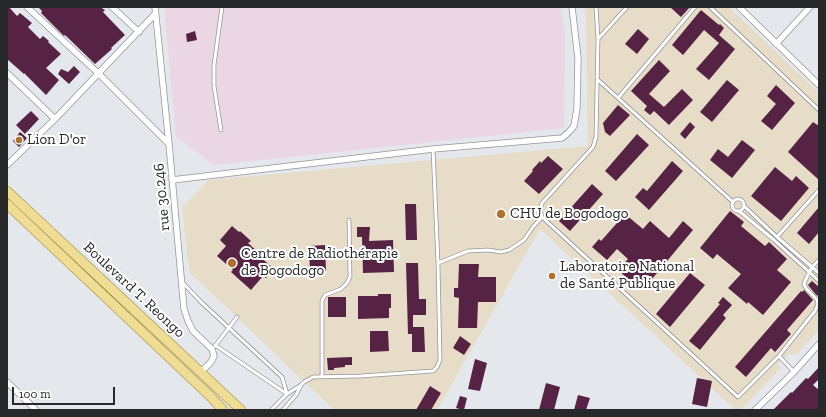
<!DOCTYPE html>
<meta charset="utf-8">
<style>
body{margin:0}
#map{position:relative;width:826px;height:417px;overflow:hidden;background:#e4e7eb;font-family:"Zilla Slab",serif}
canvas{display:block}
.frame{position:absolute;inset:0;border:8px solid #272829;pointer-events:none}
.scale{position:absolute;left:12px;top:387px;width:103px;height:18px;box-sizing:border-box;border:2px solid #272829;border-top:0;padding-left:5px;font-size:12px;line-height:14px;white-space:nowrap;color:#272829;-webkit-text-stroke:3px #fff;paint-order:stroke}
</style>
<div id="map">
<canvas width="826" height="417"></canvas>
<div class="frame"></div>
<div class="scale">100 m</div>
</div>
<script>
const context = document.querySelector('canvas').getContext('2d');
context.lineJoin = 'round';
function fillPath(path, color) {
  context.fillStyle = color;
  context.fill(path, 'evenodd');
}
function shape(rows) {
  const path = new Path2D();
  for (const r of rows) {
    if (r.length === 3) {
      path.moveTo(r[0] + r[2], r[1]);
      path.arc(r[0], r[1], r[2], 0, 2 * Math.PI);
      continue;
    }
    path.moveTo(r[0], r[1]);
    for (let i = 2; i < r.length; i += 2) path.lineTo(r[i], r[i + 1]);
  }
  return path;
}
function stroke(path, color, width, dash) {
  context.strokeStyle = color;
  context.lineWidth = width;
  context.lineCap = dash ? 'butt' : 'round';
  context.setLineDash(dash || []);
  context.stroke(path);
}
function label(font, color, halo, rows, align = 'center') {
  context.font = font + ' "Zilla Slab",serif';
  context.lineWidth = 4;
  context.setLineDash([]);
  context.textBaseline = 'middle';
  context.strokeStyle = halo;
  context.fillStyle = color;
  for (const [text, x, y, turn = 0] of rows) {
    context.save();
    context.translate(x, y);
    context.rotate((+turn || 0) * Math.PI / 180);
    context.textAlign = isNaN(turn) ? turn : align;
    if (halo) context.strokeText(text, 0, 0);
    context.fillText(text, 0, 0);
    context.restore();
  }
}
const industrial = shape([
 [164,7,560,7,565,32,564,128,214,165,176,137]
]);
const medical = shape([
 [584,7,729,7,819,93,819,330,797,354,789,354,778,364,781,368,741,410,736,410,711,388,712,381,702,379,540,229,437,410,335,410,304,382,237,317,190,273,187,254,182,207,209,180,588,146,586,15]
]);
const building = shape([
 [7,7,9,7,17,16,20,13,32,23,28,27,40,39,43,36,49,41,48,42,61,54,46,68,59,80,46,95,24,73,24,74,7,59],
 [38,7,100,7,105,10,103,12,125,35,111,48,112,49,95,64,65,35,64,36,41,13,42,11],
 [670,7,690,7,681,17],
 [701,10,719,25,720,24,724,28,719,35,735,49,709,80,696,69,719,43,704,30,683,55,672,45],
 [638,29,649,39,637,54,625,44],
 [195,31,197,40,187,42,186,34],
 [659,60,670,71,649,94,664,107,682,89,693,100,669,125,654,111,650,115,644,110,647,106,631,91],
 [74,66,80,72,69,84,58,74,61,69,68,72],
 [727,80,739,90,712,122,700,112],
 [776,85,795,103,772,130,761,121,776,104,767,96],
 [618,105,630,115,610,136,605,132,603,123],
 [31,111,39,119,25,134,16,125],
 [690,122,695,127,685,139,680,134],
 [813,122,819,126,819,180,788,152],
 [20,132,27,138,19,147,13,141],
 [637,134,649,145,616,181,605,171],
 [742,140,755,150,732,178,710,160,718,149,728,157],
 [548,156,563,169,539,194,524,181,533,171,532,170,540,161,541,163],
 [672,161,683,171,649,210,635,197,643,188,647,191],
 [775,167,792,181,796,176,809,188,781,221,751,196],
 [592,184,603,194,570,231,559,221],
 [405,204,416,204,417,240,406,240],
 [819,207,819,232,809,244,797,233],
 [730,211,744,222,741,226,765,246,769,242,787,259,777,270,791,282,763,315,748,302,747,304,728,288,741,274,717,254,713,259,700,248],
 [625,214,643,229,650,221,669,238,683,221,693,230,652,279,648,275,637,287,618,270,628,259,617,249,607,260,592,247,599,239,601,241],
 [232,226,239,232,240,231,251,241,248,243,259,253,257,254,274,269,266,278,263,276,251,290,231,272,233,270,217,256,226,246,220,240],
 [357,227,370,227,369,241,393,240,394,272,363,273,362,237,357,237],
 [325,245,326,271,310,272,309,246],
 [406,263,418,263,419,299,426,299,426,315,413,315,413,327,424,327,425,352,412,352,412,334,408,334],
 [459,264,479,264,478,277,496,277,496,302,478,302,477,328,458,328,459,298,454,297,454,288,458,288],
 [690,273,705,285,670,327,656,314],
 [812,281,819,287,819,293,817,296,808,285],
 [804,290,813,300,787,330,791,334,775,352,771,348,746,377,735,367,801,291,802,292],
 [378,294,391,294,391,308,389,308,389,318,358,319,358,296,378,296],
 [328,297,346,297,346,317,328,317],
 [723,297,732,305,723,315,726,318,700,350,689,341,720,304,718,303],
 [370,331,388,331,389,351,370,352],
 [460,336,471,344,464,355,453,348],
 [352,357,352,365,345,365,345,367,334,368,334,370,328,370,327,358],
 [475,359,487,363,480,391,468,389],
 [819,367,819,379,813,385,819,390,819,410,773,410,791,392,792,393,806,378,808,379],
 [697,378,712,381,707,407,692,404],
 [546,383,560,387,554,410,539,410],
 [430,386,441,393,431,410,416,410],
 [578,395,590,398,586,410,574,410],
 [460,396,467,398,464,410,456,408]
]);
const service = shape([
 [596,7,598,39,596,137,593,147,542,203,540,210,542,217,738,397,779,356,815,311,818,304,817,300,806,288,804,284,805,281,812,267,819,260],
 [710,7,819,110],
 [598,39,627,7],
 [598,80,618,98,695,7],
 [618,98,733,202],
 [221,130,214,86,214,65,222,7],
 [738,205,6],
 [744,206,777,237,819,273],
 [739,211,774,240,819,281],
 [777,237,819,190],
 [438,263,468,251,488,250,501,252,509,250,524,240,533,227,542,217],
 [182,282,201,302,282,377,287,394,215,345],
 [215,346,237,317],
 [779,356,794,372],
 [322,377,322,301,325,295,341,289,347,283,350,277,349,220],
 [271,410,287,394,301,385,304,382,313,377,361,376,433,371,437,367,440,360,438,263,433,149],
 [283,410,296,395,301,385]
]);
const minor = shape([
 [27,7,99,74,169,144],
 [112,7,139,32],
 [155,7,169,144,184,309,188,321,193,331,212,349,214,356,211,362,201,372],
 [739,7,819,85],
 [776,44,810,7],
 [7,73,55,119],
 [7,165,55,119,155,14],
 [172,180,433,149,562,138,569,132,574,126,577,108,578,58,572,7],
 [7,382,36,410],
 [755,410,794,372,819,344]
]);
const primary = shape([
 [7,191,241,410],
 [7,204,209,395,223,410]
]);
const markers = [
 [19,140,4,"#ab7032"],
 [501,214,5,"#ab7032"],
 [232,263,5,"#ab7032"],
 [552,276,4,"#ab7032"]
];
const poiNames = [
 ["Lion D'or",27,140],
 ["CHU de Bogodogo",510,214],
 ["Centre de Radiothérapie",241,254],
 ["de Bogodogo",241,271],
 ["Laboratoire National",560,267],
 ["de Santé Publique",560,284]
];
const streetNames = [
 ["rue 30.246",162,197,-95],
 ["Boulevard T. Reongo",134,290,43]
];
fillPath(industrial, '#ebd6e4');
fillPath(medical, '#e7dcc7');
fillPath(building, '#572345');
stroke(service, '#939599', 4.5);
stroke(minor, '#939599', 7);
stroke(primary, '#a38f41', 10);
stroke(service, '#fff', 3);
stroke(minor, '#fff', 5.5);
stroke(primary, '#f0dd95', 9);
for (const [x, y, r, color] of markers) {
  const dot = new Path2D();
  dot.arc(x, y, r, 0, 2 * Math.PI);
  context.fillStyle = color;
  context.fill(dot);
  stroke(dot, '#fff', 1.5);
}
label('15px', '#272829', '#fff', poiNames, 'left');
label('15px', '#272829', '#fff', streetNames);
</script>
